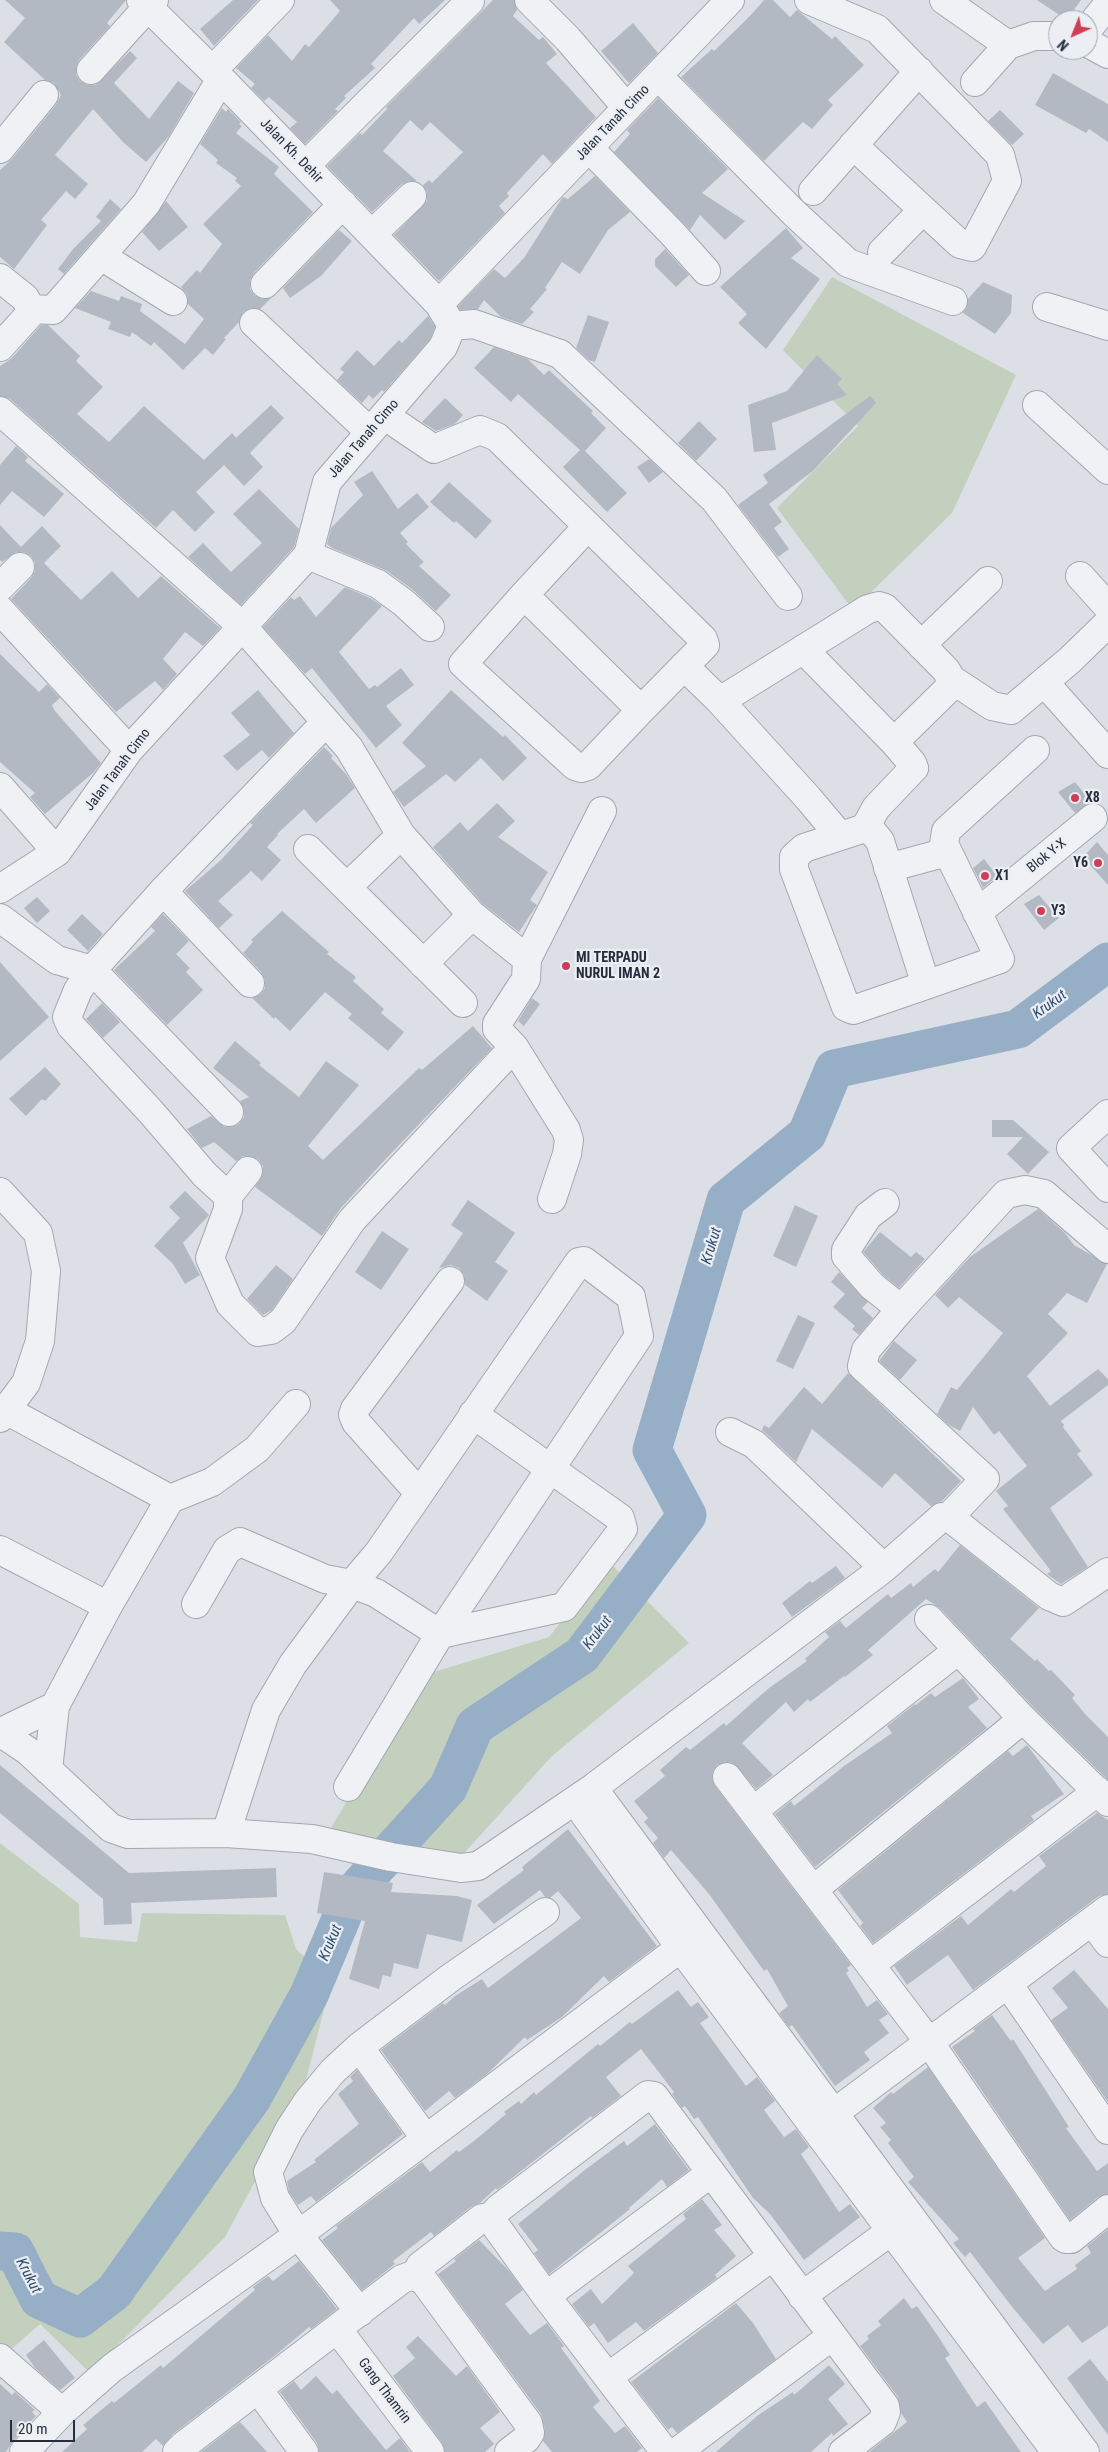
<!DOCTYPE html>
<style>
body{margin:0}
#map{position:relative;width:1108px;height:2452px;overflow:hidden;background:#dce0e6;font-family:"Roboto Condensed",sans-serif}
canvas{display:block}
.north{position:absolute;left:1048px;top:10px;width:50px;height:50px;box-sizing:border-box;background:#ebeff4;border:1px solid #9ca2ab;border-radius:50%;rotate:224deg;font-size:14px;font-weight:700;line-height:20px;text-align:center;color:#262e3d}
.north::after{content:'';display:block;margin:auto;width:18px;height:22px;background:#ce3e55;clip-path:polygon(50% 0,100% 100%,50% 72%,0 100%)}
.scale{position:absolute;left:10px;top:2420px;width:65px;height:22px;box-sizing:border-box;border:2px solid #262e3d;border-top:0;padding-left:6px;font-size:15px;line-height:18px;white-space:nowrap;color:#262e3d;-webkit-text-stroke:4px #ebeff4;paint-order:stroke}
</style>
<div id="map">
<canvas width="1108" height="2452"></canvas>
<div class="north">N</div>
<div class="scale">20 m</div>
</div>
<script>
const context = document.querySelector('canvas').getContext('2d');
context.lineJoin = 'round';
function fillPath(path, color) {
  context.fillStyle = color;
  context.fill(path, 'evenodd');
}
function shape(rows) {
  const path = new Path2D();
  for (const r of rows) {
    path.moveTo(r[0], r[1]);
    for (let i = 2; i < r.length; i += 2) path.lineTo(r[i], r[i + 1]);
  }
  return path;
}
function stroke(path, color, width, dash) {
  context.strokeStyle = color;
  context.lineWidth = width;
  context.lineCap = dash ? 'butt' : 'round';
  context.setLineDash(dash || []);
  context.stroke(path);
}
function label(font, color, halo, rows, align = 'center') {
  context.font = font + ' "Roboto Condensed",sans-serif';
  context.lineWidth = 4.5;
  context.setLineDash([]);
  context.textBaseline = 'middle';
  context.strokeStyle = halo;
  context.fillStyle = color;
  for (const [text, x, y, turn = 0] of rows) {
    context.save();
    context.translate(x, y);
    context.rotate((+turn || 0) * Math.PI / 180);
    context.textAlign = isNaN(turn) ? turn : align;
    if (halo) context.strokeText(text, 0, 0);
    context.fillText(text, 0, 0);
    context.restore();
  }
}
const green = shape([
 [832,277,1016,375,952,513,853,610,777,508,858,426,783,350],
 [609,1562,689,1643,552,1756,457,1861,326,1836,405,1704,434,1672,549,1637],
 [0,1843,79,1904,80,1937,137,1942,142,1913,285,1915,296,1949,331,1982,303,2092,225,2237,90,2373,40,2324,8,2352,0,2344]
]);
const river = shape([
 [0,2251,15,2252,39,2299,80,2318,114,2292,252,2098,309,1995,351,1895,448,1788,475,1726,582,1655,687,1515,652,1450,726,1200,807,1134,834,1069,1018,1029,1108,962]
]);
const building = shape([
 [5,0,126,0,107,23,110,26,79,60,76,67,76,75,80,81,87,85,96,85,130,51,137,58,114,83,149,119,178,81,194,93,169,136,146,162,123,142,93,109,55,155,88,184,75,199,66,191,41,220,47,225,14,269,0,257,0,170,12,159,56,105,61,95,54,83,45,80,4,42,25,18],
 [233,0,258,0,214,46,200,29],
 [330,0,445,0,419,24,414,18,371,64,375,68,344,96,346,98,335,109,338,111,305,144,290,128,297,122,269,97,264,101,251,88,255,84,236,68,268,35,292,61,305,44,309,47,340,11],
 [493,0,514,0,517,10,513,16,539,40,543,37,557,54,546,63,596,117,552,164,543,154,507,193,509,196,499,206,505,213,439,281,394,235,427,201,427,193,423,185,429,180,432,183,463,152,430,122,422,131,410,120,383,151,417,181,409,181,402,184,372,212,327,166,360,133,362,135,387,109,386,107],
 [764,0,773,0,790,17,797,10,832,39,835,36,864,65,828,100,833,105,812,129,803,122,764,161,681,77,712,49,714,51,750,16],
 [1037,0,1081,0,1067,20],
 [633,23,658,53,629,83,601,51],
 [1053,73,1108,104,1108,142,1089,129,1086,133,1035,105],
 [658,98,728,169,702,193,745,221,725,240,700,215,690,230,614,152,630,134,627,130],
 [222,108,226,112,228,109,241,122,239,124,242,126,236,133,279,167,274,174,313,212,254,273,250,280,250,289,254,295,262,299,272,297,260,309,250,308,243,312,239,322,224,338,226,339,213,355,205,348,183,370,154,342,151,346,132,332,130,337,108,329,111,322,75,308,91,291,119,301,121,296,142,304,140,311,185,344,204,319,188,304,187,294,181,287,197,270,200,273,222,244,203,224,241,186,235,181,237,178,216,163,218,160,200,144],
 [1000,110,1024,134,1012,145,988,121],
 [595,176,630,212,608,230,580,274,562,262,545,288,547,289,530,309,534,312,522,324,501,317,484,300,478,309,460,310,458,306,494,269,505,278,524,258,562,198,563,197,568,199],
 [110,199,121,209,64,274,58,269,73,249,101,221,96,217],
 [166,201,188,227,159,251,142,232],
 [786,228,803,248,791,258,820,279,766,349,738,323,747,314,720,287],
 [339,230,352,241,321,276,290,298,283,288],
 [665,249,689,275,676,287,655,266,655,259],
 [983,282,1012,295,1011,313,995,334,963,313,967,307,968,299],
 [588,315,609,322,595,362,589,360,576,348],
 [428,316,435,327,430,339,384,392,382,390,373,399,369,395,362,403,337,380,344,372,340,369,357,350,374,366,399,340,402,343],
 [41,325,48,325,80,356,76,361,103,387,77,414,109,442,144,406,204,460,232,433,236,438,271,405,284,418,250,453,263,467,244,486,224,465,196,492,215,512,195,532,173,510,156,528,10,399,0,396,0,366,12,358],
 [494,347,528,359,544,375,549,370,593,411,591,413,606,428,585,451,627,493,607,512,563,467,580,450,518,394,511,402,474,368],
 [817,355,842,379,837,384,847,395,772,423,776,450,754,452,748,405,787,391],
 [870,396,876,403,813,471,769,504,782,522,774,528,789,549,778,557,738,505,768,483,763,475],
 [445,398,463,415,455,424,436,431,422,422],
 [699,421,717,439,696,461,678,443],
 [16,446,28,457,25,461,64,494,44,517,12,491,0,505,0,465],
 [649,459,663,472,649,483,637,467],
 [372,471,398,509,417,493,429,507,400,533,408,542,406,544,424,562,419,566,451,595,436,611,413,590,387,571,332,548,327,544,331,528,363,495,354,482],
 [449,482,492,521,476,539,456,521,454,523,430,502],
 [259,489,299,529,294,547,241,605,188,557,203,543,231,572,262,543,233,514],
 [0,525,21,547,42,526,61,546,44,563,81,600,112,571,138,598,161,576,220,628,203,646,185,632,163,659,177,674,163,690,155,681,116,712,11,599,31,578,35,571,35,563,31,556,24,552,16,552,2,562,0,560],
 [345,587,370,598,382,606,339,652,369,689,375,685,377,687,401,668,414,685,386,706,402,725,376,748,312,668,305,674,263,627,291,597,294,600,300,596,316,617],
 [0,654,39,692,47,684,60,698,52,705,55,711,101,763,94,772,45,814,30,797,35,793,0,762],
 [258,690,294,733,269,758,262,750,237,771,223,756,250,735,231,713],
 [451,690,503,737,505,735,527,758,503,781,481,758,455,782,446,774,404,807,393,792,426,766,402,743],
 [324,747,333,756,331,758,346,774,355,788,316,823,304,809,277,834,278,835,267,847,281,860,262,881,251,871,218,901,233,915,219,928,185,891,221,860,253,825,250,823],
 [1075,782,1092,803,1075,813,1058,792],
 [497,803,515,821,498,837,548,872,530,900,537,905,519,932,483,904,433,847,460,822,468,831],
 [1097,842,1108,855,1108,885,1083,857],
 [984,859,997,876,983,888,973,868],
 [1039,895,1059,918,1044,930,1024,904],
 [37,897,50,911,37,923,24,908],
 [282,911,329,952,327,954,356,977,353,981,384,1009,381,1013,404,1032,388,1051,348,1018,352,1014,325,992,290,1031,275,1017,274,1019,252,998,261,994,265,988,265,980,261,972,243,953,253,942,251,940],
 [82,914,103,934,88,951,67,930],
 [163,914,189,941,176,954,190,968,186,972,203,990,167,1025,114,970,155,931,151,927],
 [0,962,49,1017,0,1061],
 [532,998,540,1004,524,1026,518,1021],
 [102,1003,120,1022,103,1038,86,1019],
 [473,1026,492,1048,381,1164,340,1209,322,1236,255,1187,263,1173,263,1166,258,1159,250,1156,243,1156,236,1161,214,1142,202,1148,187,1129,211,1116,224,1127,232,1127,239,1124,244,1117,244,1109,240,1101,249,1097,213,1068,235,1041,261,1063,259,1065,299,1097,326,1061,359,1085,308,1146,323,1160,419,1068,422,1070],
 [45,1067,61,1084,45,1101,42,1099,26,1116,9,1099],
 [992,1120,1013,1120,1049,1152,1028,1174,1007,1154,1023,1137,992,1137],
 [185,1191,209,1215,183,1243,200,1275,185,1284,173,1264,154,1246,180,1218,169,1207],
 [468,1200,515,1233,495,1262,508,1271,487,1301,465,1285,464,1275,459,1268,451,1265,439,1268,463,1233,451,1225],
 [795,1205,818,1216,796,1267,773,1256],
 [1038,1209,1065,1233,1074,1245,1107,1264,1087,1303,1067,1293,1048,1314,1068,1333,1027,1376,1050,1406,1098,1369,1108,1379,1108,1385,1061,1421,1064,1425,1063,1427,1081,1451,1077,1454,1093,1475,1050,1508,1088,1567,1061,1584,1047,1574,1051,1571,1003,1509,1008,1506,996,1491,1027,1466,999,1431,994,1435,973,1407,960,1431,949,1425,937,1414,951,1387,957,1390,1003,1333,959,1297,948,1308,935,1295,970,1257],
 [382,1231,409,1249,381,1290,355,1272],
 [880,1232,911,1257,916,1252,925,1259,899,1288,883,1275,863,1252],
 [276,1265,293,1279,272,1310,263,1315,247,1299],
 [839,1272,868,1302,862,1308,873,1318,859,1335,852,1329,855,1326,833,1307,845,1294,831,1282],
 [798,1315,815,1323,793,1369,776,1361],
 [894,1341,917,1360,900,1380,879,1361],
 [848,1373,961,1481,942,1501,931,1506,895,1473,882,1488,812,1429,796,1462,762,1430,764,1425,769,1428,804,1387,822,1404],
 [960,1545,1039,1608,1010,1639,1035,1661,1037,1659,1049,1671,1051,1670,1075,1695,1072,1698,1085,1714,1108,1737,1108,1780,1034,1708,940,1608,926,1599,868,1650,873,1655,845,1677,844,1676,810,1702,808,1699,794,1712,786,1702,742,1743,773,1775,756,1789,733,1763,726,1762,717,1765,713,1771,712,1778,715,1786,851,1965,847,1968,849,1971,846,1973,867,2007,877,2000,888,2014,879,2020,889,2033,864,2052,870,2060,835,2086,792,2025,789,2027,779,2013,788,2006,767,1969,764,1971,709,1894,671,1850,664,1858,653,1843,658,1838,644,1822,648,1818,634,1801,665,1776,660,1770,686,1747,690,1750,724,1723,726,1726,769,1688,807,1661,805,1659,829,1637,825,1632,840,1621,846,1628,888,1594,891,1598,911,1583,913,1587,935,1569,938,1572],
 [836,1566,845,1578,792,1617,782,1603,810,1581,812,1583],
 [963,1678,979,1699,968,1707,987,1728,815,1867,775,1814,791,1801,794,1806,844,1766,892,1733,887,1726,915,1704,916,1705,931,1693,935,1697],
 [1027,1745,1064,1794,1031,1816,1034,1820,873,1943,860,1926,863,1923,838,1890,1008,1751,1013,1756],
 [0,1765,129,1873,276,1868,277,1897,131,1903,132,1924,104,1925,103,1899,0,1813],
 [1097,1813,1108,1820,1108,1894,1099,1896,973,1990,948,1955,907,1985,894,1966,961,1916,968,1925,1011,1889,1014,1892,1046,1866,1039,1856],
 [568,1829,657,1946,609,1982,604,1976,562,2017,527,2040,525,2037,487,2074,455,2098,449,2091,425,2111,381,2050,443,2003,445,2005,455,1996,482,1979,488,1988,581,1918,558,1891,550,1898,545,1897,540,1890,494,1924,477,1905,524,1870,522,1867],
 [324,1872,393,1883,391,1892,457,1896,472,1900,462,1942,427,1934,418,1969,394,1963,391,1977,383,1975,379,1989,349,1979,365,1921,317,1913],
 [1074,1970,1108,2009,1108,2102,1051,2020,1068,2008,1052,1988],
 [678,1990,691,2007,698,2002,709,2017,700,2023,746,2086,757,2077,775,2101,764,2110,784,2137,796,2129,809,2147,801,2154,839,2212,850,2204,860,2217,804,2260,770,2214,753,2198,698,2117,694,2119,685,2106,682,2108,672,2094,674,2092,641,2049,606,2077,621,2096,592,2118,591,2116,497,2190,496,2188,480,2203,472,2206,434,2236,431,2232,393,2261,395,2264,362,2290,322,2240,338,2228,336,2226,422,2162,430,2172,457,2150,459,2152,474,2141,506,2114,504,2112,519,2101,521,2104,534,2092,536,2095,598,2044,600,2046,630,2022,632,2024],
 [992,2015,1011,2041,1013,2039,1069,2127,1066,2128,1097,2171,1108,2163,1108,2194,1098,2197,1070,2220,952,2047,975,2031,973,2029],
 [928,2067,1045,2238,1018,2258,1045,2291,1077,2269,1075,2265,1091,2253,1087,2246,1108,2229,1108,2326,1082,2343,1068,2325,1043,2344,1009,2303,970,2252,965,2257,953,2243,959,2239,908,2182,914,2177,888,2143,891,2140,880,2127,886,2123,873,2108,891,2092,893,2094],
 [357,2070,403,2134,316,2202,311,2196,298,2205,289,2192,287,2181,316,2162,314,2160,359,2124,338,2094,353,2081,350,2077],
 [655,2124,689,2170,667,2187,662,2179,629,2208,630,2209,549,2274,534,2253,538,2250,518,2224,586,2169,624,2141,627,2146],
 [702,2199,722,2225,714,2230,736,2256,715,2275,717,2278,644,2331,636,2322,608,2343,594,2323,589,2327,572,2304,591,2289,602,2304,634,2273,628,2266,686,2219,683,2214],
 [479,2240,510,2272,523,2290,505,2304,530,2335,547,2323,564,2346,561,2348,600,2401,593,2407,615,2433,625,2426,642,2448,637,2452,552,2452,543,2441,545,2430,541,2414,438,2274,456,2261,454,2259],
 [299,2261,337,2309,311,2329,309,2327,277,2354,173,2434,163,2446,156,2439,142,2452,62,2452,87,2429,83,2425,112,2401,114,2403,161,2365,163,2368,255,2290,253,2287,268,2276,273,2281],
 [904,2298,912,2309,917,2306,938,2336,950,2355,945,2358,977,2407,985,2401,1021,2452,869,2452,907,2422,901,2413,898,2397,860,2346,869,2339,867,2336,881,2325,878,2321],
 [736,2303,753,2323,776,2359,677,2433,672,2427,668,2430,631,2382],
 [418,2336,456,2376,467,2366,500,2412,480,2428,494,2444,485,2452,445,2452,442,2443,393,2376,415,2358,406,2347],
 [44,2340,75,2378,60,2390,35,2368,26,2355],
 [1090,2359,1108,2382,1108,2435,1067,2378],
 [829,2365,845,2384,828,2399,848,2424,833,2436,832,2433,811,2452,716,2452,757,2416,793,2392,794,2395],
 [316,2376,332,2394,337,2390,386,2450,400,2438,410,2452,319,2452,317,2443,280,2392,294,2381,301,2390],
 [0,2384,12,2395,15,2392,35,2410,32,2412,36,2416,13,2441,6,2452,0,2452],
 [240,2422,267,2452,201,2452]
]);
const minor = shape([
 [529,0,568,39,627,108],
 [809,0,877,29,1000,155,1007,181,972,247,960,244,853,145],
 [944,0,1008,45,1034,36,1058,36],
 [1088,29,1108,4],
 [1088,43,1108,54],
 [91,70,154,0],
 [213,70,280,0],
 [658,76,794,213,848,263,953,301],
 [975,82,1008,45],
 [589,148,672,233,706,271],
 [0,149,44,95],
 [306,165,470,1],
 [813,191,919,71],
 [372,234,412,196],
 [882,252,922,211],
 [101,256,173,301],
 [0,278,25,298,31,309],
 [265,284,343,204],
 [439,304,730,0],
 [1047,307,1108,326],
 [31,309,53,310,146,204,221,79],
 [254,323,370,432],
 [452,326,474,324,560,354,714,499,788,596],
 [0,347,30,314,31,309],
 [1037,405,1108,470],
 [0,411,242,626,349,748,401,835,472,915,527,959,526,979,497,1024,497,1029,514,1047,566,1130,569,1140,567,1154,552,1199],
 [385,416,434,449,480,430,497,437,703,639,705,645,641,710,524,595],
 [588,526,524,595,463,664,575,766,581,768,588,766,641,710],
 [308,555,378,584,404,603,430,627],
 [1080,576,1108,607],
 [0,587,20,567],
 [0,610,129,750],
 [921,645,988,581],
 [803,649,894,742,912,763,914,768,876,808,865,828],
 [684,666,720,701,808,798,840,836],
 [951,679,992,706,1011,710,1070,660,1108,623],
 [1044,682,1108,754],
 [720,701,868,609,879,606,885,608,946,670,951,679,948,689,894,742],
 [0,787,57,852],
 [308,849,463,1003],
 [888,868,947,852],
 [347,887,401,835],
 [0,889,57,852,129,750,308,555,327,482,443,347,452,326,439,304,221,79,141,0],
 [163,891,250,983],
 [977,913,1093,818],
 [0,918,57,960,92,970,229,1112],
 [527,959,602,811],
 [423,964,472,915],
 [926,985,880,841,871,830,865,828,804,848,794,857,794,869,846,1007,853,1010,926,985,1000,959,944,844,946,831,1035,750],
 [1108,1114,1071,1148,1108,1188],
 [248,1171,228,1196,228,1209,210,1258,230,1304,258,1332,271,1330,283,1321,352,1220,514,1047],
 [0,1192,38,1233,46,1271,40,1341,26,1383,0,1418],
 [228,1196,205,1175,151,1112,71,1026,67,1017,78,990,92,970,163,891,325,723],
 [885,1203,868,1216,846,1250,846,1256,872,1286,901,1309],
 [6,1410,170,1499],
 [730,1432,754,1444,770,1459,884,1568],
 [419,1493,356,1422,353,1415,355,1409,450,1281],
 [949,1517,985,1479,862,1366,866,1350,901,1309,1006,1194,1025,1190,1044,1194,1108,1249],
 [0,1550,108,1606],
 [196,1604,227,1550,240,1542,325,1579,352,1584,376,1593,440,1634,564,1607,623,1529,620,1518,473,1414],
 [929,1619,1023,1719],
 [0,1732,28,1751,111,1828,128,1834,226,1833,312,1839,391,1857,461,1868,478,1866,593,1788,884,1568,942,1517,949,1517,1049,1596,1063,1602,1108,1572],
 [1,1732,55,1706],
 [48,1770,55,1706,108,1606,170,1499,212,1482,257,1449,296,1404],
 [727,1777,929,2042,1063,2237,1066,2239,1071,2239,1108,2209],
 [593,1788,1085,2452],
 [575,1801,680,1947,1056,2452],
 [753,1811,957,1651],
 [226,1833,266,1710,293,1664,352,1584,379,1552,579,1262,584,1261,631,1297,639,1336,440,1634,348,1787],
 [813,1890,1023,1719,1108,1802],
 [1092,1921,1108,1943],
 [870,1965,1098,1791],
 [1008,1984,1108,2130],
 [359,2047,426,2139],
 [818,2125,1108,1909],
 [416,2277,420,2266,482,2218,490,2218],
 [546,2296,711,2173],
 [802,2296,906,2220],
 [360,2312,298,2235,275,2198,268,2172,289,2130,308,2101,333,2071,359,2047,450,1978,545,1912],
 [338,2330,430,2452],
 [0,2358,62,2412],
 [608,2377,773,2256],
 [258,2389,304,2452],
 [24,2452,62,2412,112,2368,298,2235,699,1934],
 [177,2452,183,2446,402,2279,413,2275,424,2281,528,2423,530,2433,526,2439,509,2452],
 [665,2452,546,2296,490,2218,498,2209,648,2095,654,2096,885,2406,886,2412,882,2422,843,2452],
 [677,2452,832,2336]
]);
const markers = [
 [1075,798,5,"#ce3e55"],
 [1098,863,5,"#ce3e55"],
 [985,876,5,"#ce3e55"],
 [1041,911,5,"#ce3e55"],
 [566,966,5,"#ce3e55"]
];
const streetNames = [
 ["Jalan Tanah Cimo",613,123,-46],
 ["Jalan Kh. Dehir",291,151,46],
 ["Jalan Tanah Cimo",364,439,-49],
 ["Jalan Tanah Cimo",118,770,-53],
 ["Blok Y-X",1047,856,-39],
 ["Gang Thamrin",384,2391,53]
];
const poiNames = [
 ["X8",1085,798],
 ["Y6",1088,863,"right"],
 ["X1",995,876],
 ["Y3",1051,911],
 ["MI TERPADU",576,958],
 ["NURUL IMAN 2",576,974]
];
const waterNames = [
 ["Krukut",1050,1005,-36],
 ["Krukut",712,1246,-73],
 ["Krukut",598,1633,-53],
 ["Krukut",331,1943,-67],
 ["Krukut",28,2276,62]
];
fillPath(green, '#c2d0bd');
stroke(river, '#96afc7', 39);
fillPath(building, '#b3b9c3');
stroke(minor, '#a2a7b0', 30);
stroke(minor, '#eff1f5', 28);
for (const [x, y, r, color] of markers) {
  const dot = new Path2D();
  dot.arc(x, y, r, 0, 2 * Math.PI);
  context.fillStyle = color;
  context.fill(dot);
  stroke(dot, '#ebeff4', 2);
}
label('14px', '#262e3d', '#ebeff4', streetNames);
label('bold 14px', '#262e3d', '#ebeff4', poiNames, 'left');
label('italic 15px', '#304d71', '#ebeff4', waterNames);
</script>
